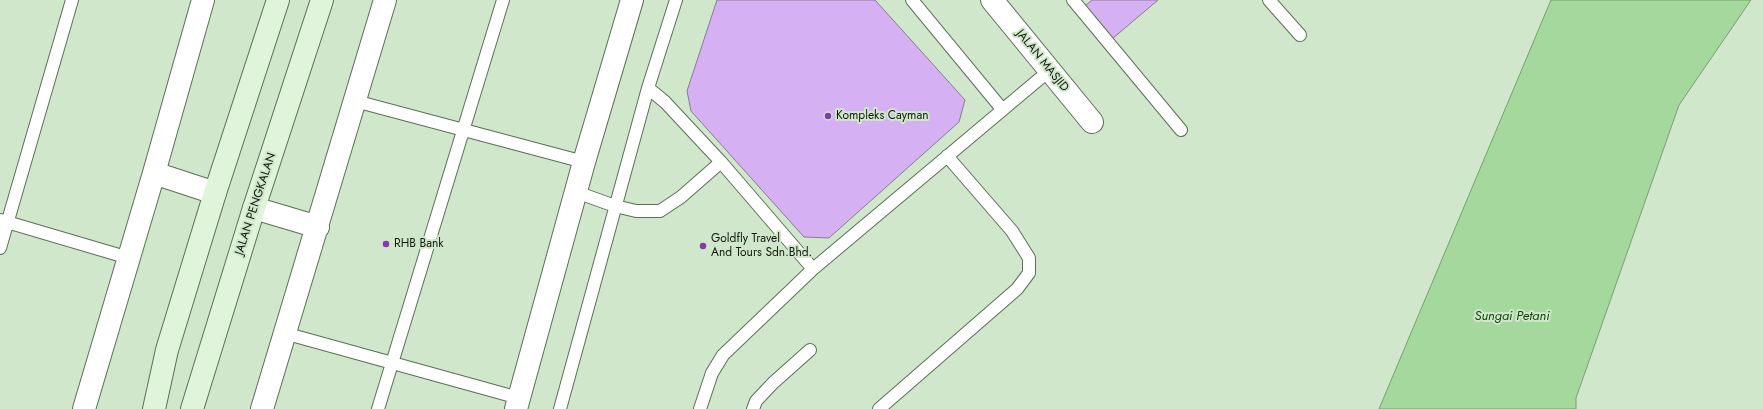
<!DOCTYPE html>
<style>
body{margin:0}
canvas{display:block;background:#d0e7cb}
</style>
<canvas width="1763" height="409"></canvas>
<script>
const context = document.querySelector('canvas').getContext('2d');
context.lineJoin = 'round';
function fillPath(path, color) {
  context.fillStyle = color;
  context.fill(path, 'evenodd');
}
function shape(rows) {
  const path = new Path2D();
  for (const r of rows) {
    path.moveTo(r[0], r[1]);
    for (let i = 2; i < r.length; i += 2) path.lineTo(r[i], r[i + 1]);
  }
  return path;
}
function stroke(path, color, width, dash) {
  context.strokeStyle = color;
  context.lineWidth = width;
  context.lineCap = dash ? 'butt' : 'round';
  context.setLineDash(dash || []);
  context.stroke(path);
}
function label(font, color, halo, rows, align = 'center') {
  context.font = font + ' Jost,sans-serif';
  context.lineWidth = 4;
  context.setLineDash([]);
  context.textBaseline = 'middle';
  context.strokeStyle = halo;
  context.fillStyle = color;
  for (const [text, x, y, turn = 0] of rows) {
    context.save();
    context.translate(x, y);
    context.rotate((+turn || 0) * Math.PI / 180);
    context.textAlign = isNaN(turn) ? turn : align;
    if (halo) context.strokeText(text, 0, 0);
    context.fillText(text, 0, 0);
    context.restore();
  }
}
const water = shape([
 [1551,0,1751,0,1679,105,1576,398,1576,409,1379,409,1551,0]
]);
const building = shape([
 [717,0,875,0,965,100,959,122,829,238,804,237,691,111,687,91,717,0],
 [1092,0,1158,0,1112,39,1085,6,1092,0]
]);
const service = shape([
 [912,0,1002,109],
 [1073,0,1181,130],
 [1269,0,1300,35],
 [648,88,665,102,721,162,813,269],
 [355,101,584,162],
 [576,192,615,206,636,211,660,211,681,197,721,162],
 [0,220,129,258],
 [0,248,72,0],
 [284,333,519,398],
 [378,409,503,0],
 [560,409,648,88,676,0],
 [700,409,712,373,723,355,813,269,1050,70],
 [753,409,756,401,773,383,810,350],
 [879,409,1017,289,1029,273,1029,258,1012,231,947,156]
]);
const minor = shape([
 [992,0,1092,122],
 [154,173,215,193],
 [254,208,318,227],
 [84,409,154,173,203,0],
 [262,409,385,0],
 [516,409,584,162,632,0]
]);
const secondary = shape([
 [154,409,167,350,215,193,278,0],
 [192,409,254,208,322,0]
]);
const markers = [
 [828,116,4,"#823caf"],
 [386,244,4,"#823caf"],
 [703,246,4,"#823caf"]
];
const streetNames = [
 ["JALAN MASJID",1042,61,51],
 ["JALAN PENGKALAN",256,204,-72]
];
const poiNames = [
 ["Kompleks Cayman",836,116],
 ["Goldfly Travel",711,239],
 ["And Tours Sdn.Bhd.",711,253],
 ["RHB Bank",394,244]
];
const waterNames = [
 ["Sungai Petani",1512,317]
];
fillPath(water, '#a4d89c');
stroke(water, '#789f72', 1);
fillPath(building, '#d5b1f3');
stroke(building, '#897a96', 1);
stroke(service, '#5b7058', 14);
stroke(minor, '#5b7058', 24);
stroke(secondary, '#5b7058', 24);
stroke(service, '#fff', 12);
stroke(minor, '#fff', 22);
stroke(secondary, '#e0f4dc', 22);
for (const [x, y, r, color] of markers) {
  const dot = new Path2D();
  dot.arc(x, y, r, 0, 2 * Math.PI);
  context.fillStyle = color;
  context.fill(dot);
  stroke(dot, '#d0e7cb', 1.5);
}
label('12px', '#111910', '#d0e7cb', streetNames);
label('12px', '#111910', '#d0e7cb', poiNames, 'left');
label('italic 13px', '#124409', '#d0e7cb', waterNames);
</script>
